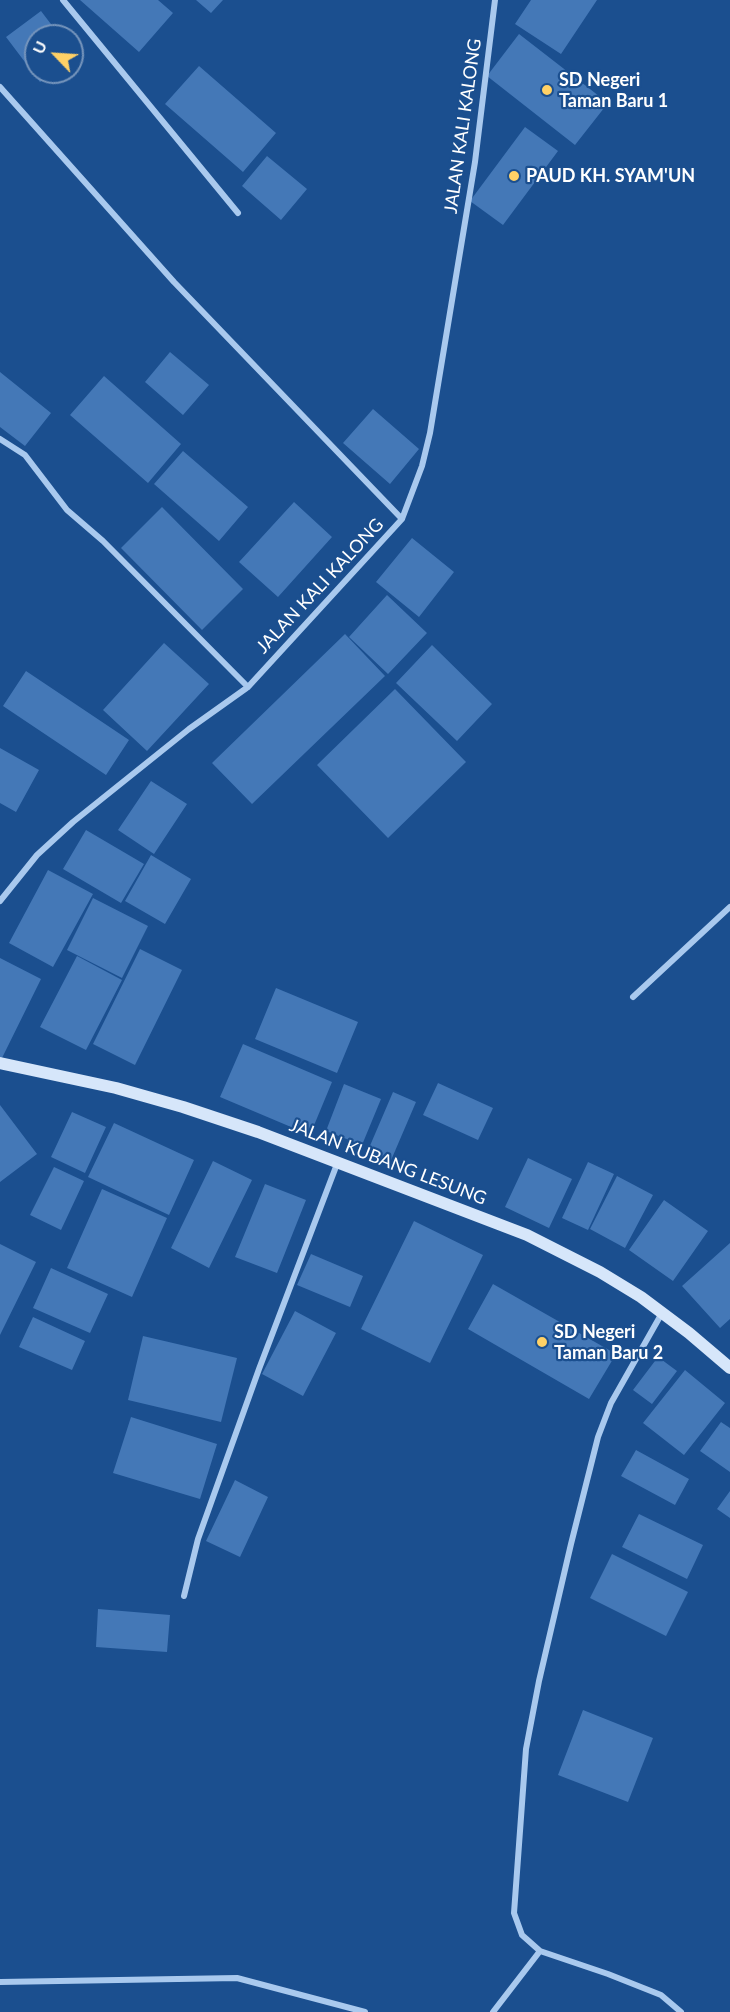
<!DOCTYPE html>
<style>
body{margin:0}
#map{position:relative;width:730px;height:2012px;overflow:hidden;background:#1b4f8f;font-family:Lato,sans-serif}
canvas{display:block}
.north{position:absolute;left:24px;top:24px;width:60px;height:60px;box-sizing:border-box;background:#1b4f8f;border:2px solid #7695bc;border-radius:50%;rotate:295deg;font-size:16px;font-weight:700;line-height:24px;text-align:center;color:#fff}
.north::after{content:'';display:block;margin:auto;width:21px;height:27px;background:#ffd166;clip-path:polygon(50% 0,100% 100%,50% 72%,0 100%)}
</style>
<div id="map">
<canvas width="730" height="2012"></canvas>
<div class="north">U</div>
</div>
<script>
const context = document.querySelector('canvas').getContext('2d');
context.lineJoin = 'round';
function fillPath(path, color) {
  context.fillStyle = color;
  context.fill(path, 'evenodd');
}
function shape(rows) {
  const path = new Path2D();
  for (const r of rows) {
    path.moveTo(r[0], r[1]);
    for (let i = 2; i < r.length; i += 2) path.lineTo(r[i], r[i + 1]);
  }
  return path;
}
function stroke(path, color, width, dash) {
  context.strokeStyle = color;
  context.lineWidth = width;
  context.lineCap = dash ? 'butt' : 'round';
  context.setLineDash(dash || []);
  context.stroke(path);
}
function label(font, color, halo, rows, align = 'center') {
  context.font = font + ' Lato,sans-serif';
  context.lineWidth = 4.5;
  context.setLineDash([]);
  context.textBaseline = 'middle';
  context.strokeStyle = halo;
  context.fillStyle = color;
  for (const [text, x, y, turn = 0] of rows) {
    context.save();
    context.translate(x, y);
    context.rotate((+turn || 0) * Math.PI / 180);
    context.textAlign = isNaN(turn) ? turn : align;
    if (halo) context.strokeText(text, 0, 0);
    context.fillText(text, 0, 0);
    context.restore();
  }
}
const building = shape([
 [80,0,158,0,173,13,139,52],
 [196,0,223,0,211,13],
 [531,0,597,0,561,54,515,24],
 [41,11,60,36,36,36,36,72,53,72,40,82,6,37],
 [519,34,608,103,575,145,487,76],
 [199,66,276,133,243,172,165,104],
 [525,127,558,151,503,225,470,201],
 [267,156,307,189,281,220,242,186],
 [170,352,209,385,183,415,145,382],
 [0,372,51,413,25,446,0,427],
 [104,376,181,444,148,483,70,415],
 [373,409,419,449,390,484,343,443],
 [183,451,248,507,219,541,154,484],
 [294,502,332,537,278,597,239,562],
 [162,507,243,589,202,630,121,548],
 [412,538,454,572,419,617,376,582],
 [387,595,427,633,388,674,349,637],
 [345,634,385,676,252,804,212,763],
 [164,643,209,684,147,751,103,710],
 [432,645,492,704,457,741,396,683],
 [26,671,129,740,106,775,3,706],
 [395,689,466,762,388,838,317,765],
 [0,748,39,770,16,812,0,803],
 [151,781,187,804,154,854,118,830],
 [86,830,144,864,121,903,63,869],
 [151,855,191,879,165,924,125,901],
 [48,870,93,894,53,967,9,943],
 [93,898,148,926,122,978,67,950],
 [140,949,182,970,135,1065,93,1044],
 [77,956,122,980,86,1050,40,1027],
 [0,958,41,979,2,1058,0,1057],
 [276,988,358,1022,337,1073,255,1039],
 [243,1044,332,1082,310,1135,220,1097],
 [438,1083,493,1108,478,1140,423,1115],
 [344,1084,381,1099,362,1145,326,1131],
 [393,1092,416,1102,389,1165,366,1155],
 [0,1105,37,1154,0,1182],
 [72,1112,106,1127,85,1173,51,1157],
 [114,1123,194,1160,169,1215,88,1177],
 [528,1158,572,1179,549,1228,505,1207],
 [213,1161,252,1180,209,1268,171,1248],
 [588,1162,614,1174,588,1230,562,1218],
 [54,1167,84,1181,61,1230,30,1215],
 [617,1176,653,1195,625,1248,590,1229],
 [265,1184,306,1200,277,1273,235,1257],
 [102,1189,167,1218,132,1297,67,1268],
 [664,1200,708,1231,673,1281,629,1250],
 [414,1221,483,1255,430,1363,361,1329],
 [730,1243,730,1319,720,1328,682,1286],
 [0,1244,36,1262,0,1335],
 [311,1254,363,1276,350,1307,297,1285],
 [51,1268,108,1294,90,1333,33,1308],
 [493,1284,616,1354,589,1399,468,1329],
 [295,1311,336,1333,303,1396,262,1374],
 [33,1317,85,1341,72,1370,19,1347],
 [143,1336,237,1358,221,1422,128,1400],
 [658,1357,677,1371,652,1404,633,1390],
 [685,1370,725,1403,684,1455,643,1423],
 [131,1417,217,1444,200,1499,113,1473],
 [721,1422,730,1428,730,1472,700,1451],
 [636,1450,689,1479,675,1505,621,1476],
 [235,1480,268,1497,240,1557,206,1541],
 [730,1491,730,1518,717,1509],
 [639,1514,703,1545,687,1579,622,1547],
 [612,1554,688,1592,666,1636,590,1598],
 [98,1609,170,1615,167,1652,96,1647],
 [583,1710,653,1738,628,1802,558,1775]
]);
const street = shape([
 [63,0,238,213],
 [0,87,174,282,402,519],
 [0,439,25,455,67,510,103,541,248,687],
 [0,901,37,855,73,822,189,729,248,687,402,519,422,466,430,433,475,162,495,0],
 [633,997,730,907],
 [662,1313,611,1403,598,1437,571,1544,539,1681,526,1749,514,1913,522,1935,540,1951,608,1974,661,1995,681,2012],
 [184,1596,198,1539,259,1369,337,1164],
 [0,1982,237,1978,365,2012],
 [493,2012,540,1951]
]);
const secondary = shape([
 [0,1063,116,1088,183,1107,258,1132,527,1235,600,1272,641,1297,689,1333,730,1368]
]);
const markers = [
 [547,90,6,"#ffd166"],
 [514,176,6,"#ffd166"],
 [542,1342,6,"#ffd166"]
];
const poiNames = [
 ["SD Negeri",559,80],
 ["Taman Baru 1",559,101],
 ["PAUD KH. SYAM'UN",526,176],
 ["SD Negeri",554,1332],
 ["Taman Baru 2",554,1353]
];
const streetNames = [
 ["JALAN KALI KALONG",463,126,-82],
 ["JALAN KALI KALONG",320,586,-47],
 ["JALAN KUBANG LESUNG",388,1162,21]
];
fillPath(building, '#4478b7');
stroke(street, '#a9c9ee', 6);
stroke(secondary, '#d6e6fa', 12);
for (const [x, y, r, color] of markers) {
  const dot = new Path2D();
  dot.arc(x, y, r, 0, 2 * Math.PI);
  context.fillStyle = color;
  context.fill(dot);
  stroke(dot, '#1b4f8f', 2);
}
label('bold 18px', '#fff', '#1b4f8f', poiNames, 'left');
label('18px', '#fff', '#1b4f8f', streetNames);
</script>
